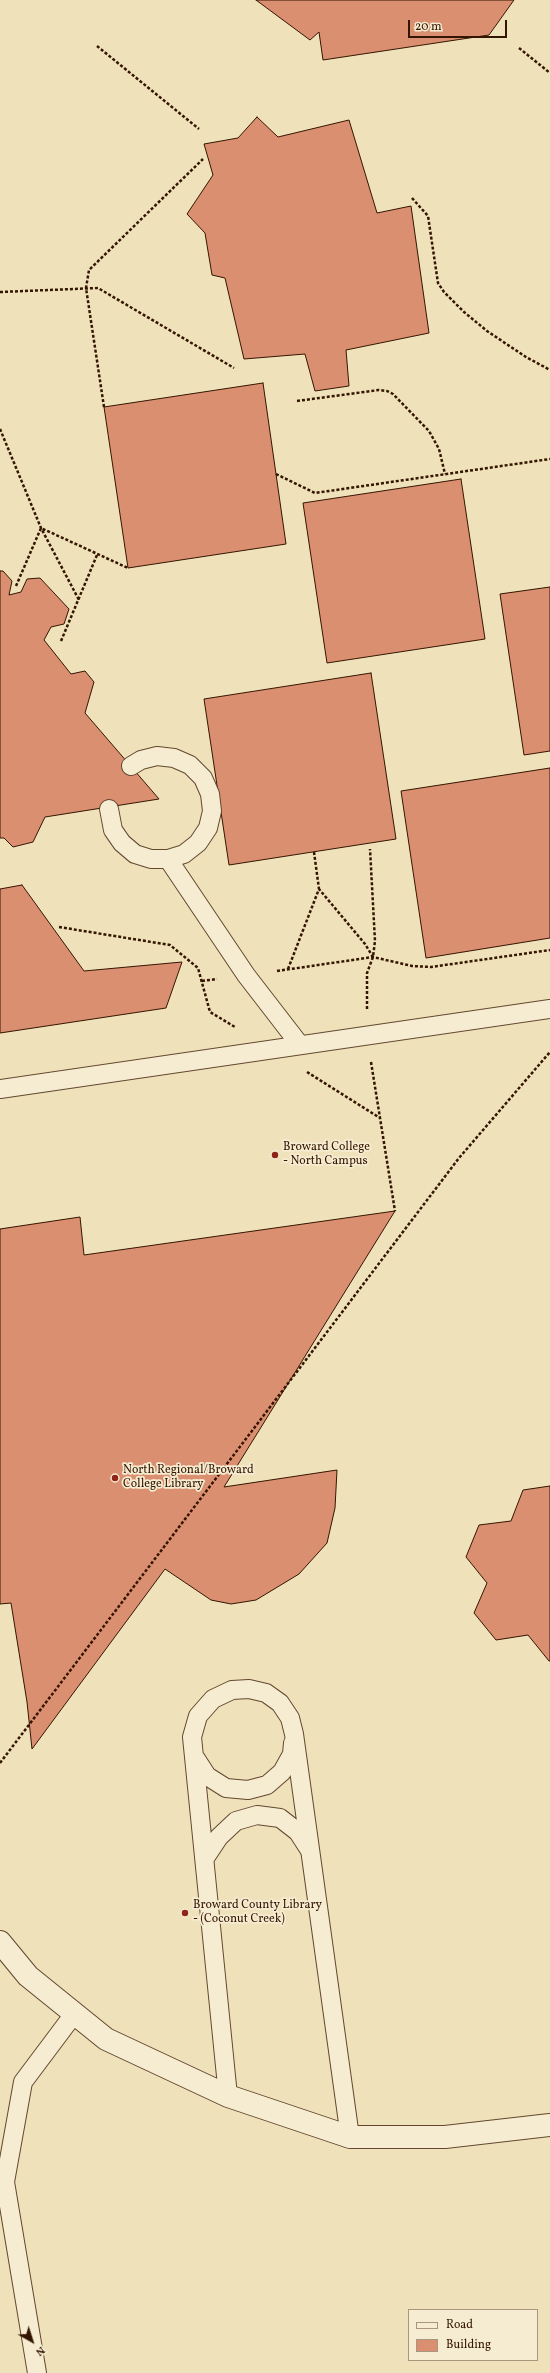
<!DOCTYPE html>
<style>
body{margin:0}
#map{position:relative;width:550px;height:2373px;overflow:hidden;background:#efe1b9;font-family:Vollkorn,serif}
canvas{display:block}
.legend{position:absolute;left:408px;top:2309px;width:130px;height:52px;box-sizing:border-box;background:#f5ecd2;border:1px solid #a8967e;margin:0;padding:5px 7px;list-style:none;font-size:12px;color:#341501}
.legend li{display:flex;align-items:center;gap:8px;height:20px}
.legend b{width:20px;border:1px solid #a8967e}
.north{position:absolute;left:12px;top:2321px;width:40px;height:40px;-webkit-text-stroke:3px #f5ecd2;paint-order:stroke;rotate:141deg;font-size:11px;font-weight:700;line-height:16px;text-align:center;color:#341501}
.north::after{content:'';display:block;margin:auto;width:14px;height:18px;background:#341501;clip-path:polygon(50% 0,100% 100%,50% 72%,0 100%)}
.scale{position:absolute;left:408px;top:20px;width:99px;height:18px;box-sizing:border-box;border:2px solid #341501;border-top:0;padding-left:5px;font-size:12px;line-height:14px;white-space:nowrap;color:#341501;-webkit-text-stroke:3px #f5ecd2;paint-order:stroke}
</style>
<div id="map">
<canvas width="550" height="2373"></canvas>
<ul class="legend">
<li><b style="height:5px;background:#f5ecd2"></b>Road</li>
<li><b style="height:11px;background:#da8f70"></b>Building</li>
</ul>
<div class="north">N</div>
<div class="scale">20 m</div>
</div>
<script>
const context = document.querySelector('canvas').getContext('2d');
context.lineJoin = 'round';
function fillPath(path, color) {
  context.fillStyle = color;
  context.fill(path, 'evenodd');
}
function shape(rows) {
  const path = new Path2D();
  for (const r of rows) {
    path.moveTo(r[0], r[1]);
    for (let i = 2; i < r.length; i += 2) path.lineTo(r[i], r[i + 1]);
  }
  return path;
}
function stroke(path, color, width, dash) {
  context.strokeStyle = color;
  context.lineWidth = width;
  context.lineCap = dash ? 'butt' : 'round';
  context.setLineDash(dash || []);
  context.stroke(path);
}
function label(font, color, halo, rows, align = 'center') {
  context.font = font + ' Vollkorn,serif';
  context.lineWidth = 3.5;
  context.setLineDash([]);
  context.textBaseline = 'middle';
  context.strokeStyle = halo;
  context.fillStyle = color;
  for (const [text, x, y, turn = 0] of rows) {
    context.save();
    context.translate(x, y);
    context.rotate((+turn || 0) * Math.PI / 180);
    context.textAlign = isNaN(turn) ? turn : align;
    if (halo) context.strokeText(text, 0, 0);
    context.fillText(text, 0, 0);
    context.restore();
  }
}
const building = shape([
 [256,0,514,0,489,35,323,60,319,32,310,40,256,0],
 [257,117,278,137,349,120,377,213,411,206,429,333,346,350,349,386,315,391,305,354,244,359,225,278,212,275,205,233,187,214,213,175,204,144,238,138,257,117],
 [263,383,286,544,128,568,104,407,263,383],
 [461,479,485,639,327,663,303,503,461,479],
 [0,571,3,571,12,581,9,595,21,592,27,579,40,578,69,609,64,624,51,627,44,640,71,674,85,671,94,682,85,713,159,799,45,817,33,842,13,847,4,838,0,838,0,571],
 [550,587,550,751,524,755,500,594,550,587],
 [371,673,396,839,229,865,204,699,371,673],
 [550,768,550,938,426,958,401,791,550,768],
 [22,885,84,971,182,962,166,1008,0,1033,0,889,22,885],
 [395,1211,224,1487,337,1470,335,1508,327,1543,299,1574,256,1600,231,1604,211,1600,165,1569,32,1749,27,1702,11,1603,0,1604,0,1229,80,1217,84,1255,395,1211],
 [550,1486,550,1661,549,1661,528,1635,496,1640,474,1613,487,1583,466,1557,479,1525,511,1521,523,1490,550,1486]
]);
const path = shape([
 [97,46,199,129],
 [519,48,550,73],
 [412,198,428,216,438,283,444,292,464,312,487,331,526,357,550,370],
 [0,292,98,288,234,368],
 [297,401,379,390,387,391,393,394,429,431,439,449,445,474],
 [104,407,86,288,89,270,203,159],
 [0,429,41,528,79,600],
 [276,474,315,493,550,459],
 [16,586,41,528,128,568],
 [61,641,97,555],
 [314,852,319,889],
 [59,927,170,945,198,968,210,1012,235,1027],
 [288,969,319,889,365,944,373,957],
 [277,971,373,957,412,966,431,967,550,950],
 [202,981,217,979],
 [367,1009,367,973,373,957,375,941,370,849],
 [371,1062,395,1211],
 [307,1072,380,1118],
 [0,1763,459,1158,550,1052]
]);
const lane = shape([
 [109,809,113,830,122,843,135,854,151,859,168,859,184,854,198,843,208,828,212,811,210,794,203,778,190,765,174,758,157,756,141,760,131,766],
 [168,859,246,975,300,1045],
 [0,1089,550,1009],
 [196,1759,207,1776,226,1788,248,1790,267,1785,282,1772,292,1754,293,1743],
 [205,1858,219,1837,236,1821,257,1815,280,1818,298,1832,309,1849],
 [228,2096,192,1737,198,1716,213,1699,232,1690,249,1689,266,1693,280,1703,290,1718,294,1734,350,2137],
 [37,2373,5,2182,23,2082,74,2014]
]);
const street = shape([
 [0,1942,28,1976,106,2039,228,2096,350,2137,445,2137,550,2125]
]);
const markers = [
 [275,1155,4,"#8f2418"],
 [115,1478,4,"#8f2418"],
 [185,1913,4,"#8f2418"]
];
const poiNames = [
 ["Broward College",283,1148],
 ["- North Campus",283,1162],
 ["North Regional/Broward",123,1471],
 ["College Library",123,1485],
 ["Broward County Library",193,1906],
 ["- (Coconut Creek)",193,1920]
];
fillPath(building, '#da8f70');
stroke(building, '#341501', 1);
stroke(lane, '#63482f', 20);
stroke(street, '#63482f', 24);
stroke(path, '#341501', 2.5, [3, 2]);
stroke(lane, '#f5ecd2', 18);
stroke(street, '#f5ecd2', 22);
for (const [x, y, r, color] of markers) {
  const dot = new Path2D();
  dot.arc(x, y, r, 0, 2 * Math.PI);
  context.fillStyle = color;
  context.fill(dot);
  stroke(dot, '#f5ecd2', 1.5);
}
label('12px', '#341501', '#f5ecd2', poiNames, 'left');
</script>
